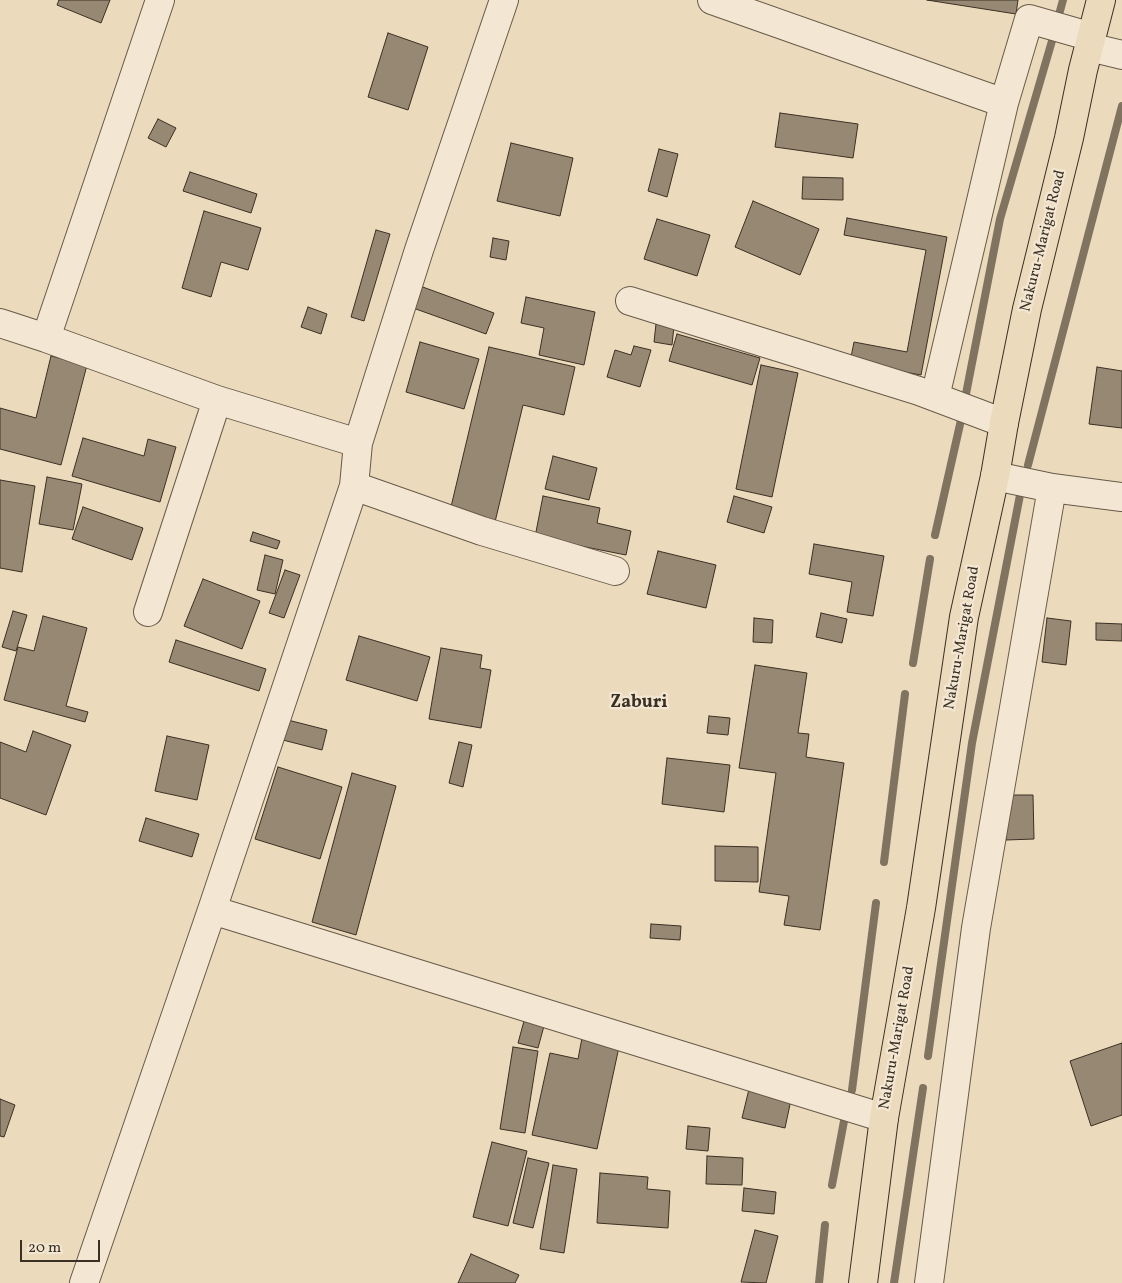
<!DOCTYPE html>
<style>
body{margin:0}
#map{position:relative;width:1122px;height:1283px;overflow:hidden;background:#ecdabc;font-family:Vollkorn,serif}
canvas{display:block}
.scale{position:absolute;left:20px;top:1240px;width:80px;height:22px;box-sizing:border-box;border:2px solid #3a3023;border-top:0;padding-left:6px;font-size:15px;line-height:18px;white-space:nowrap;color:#3a3023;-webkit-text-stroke:4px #f3e7d3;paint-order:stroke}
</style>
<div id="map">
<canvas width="1122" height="1283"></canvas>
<div class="scale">20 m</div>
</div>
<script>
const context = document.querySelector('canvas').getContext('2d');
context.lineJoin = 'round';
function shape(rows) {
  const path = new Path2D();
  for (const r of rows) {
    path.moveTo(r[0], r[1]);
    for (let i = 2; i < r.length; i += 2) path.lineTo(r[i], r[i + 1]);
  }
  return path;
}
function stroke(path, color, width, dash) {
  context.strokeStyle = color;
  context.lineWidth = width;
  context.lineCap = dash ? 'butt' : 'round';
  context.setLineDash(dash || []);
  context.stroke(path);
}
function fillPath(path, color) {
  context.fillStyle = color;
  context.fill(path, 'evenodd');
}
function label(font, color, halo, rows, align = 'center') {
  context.font = font + ' Vollkorn,serif';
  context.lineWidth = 4.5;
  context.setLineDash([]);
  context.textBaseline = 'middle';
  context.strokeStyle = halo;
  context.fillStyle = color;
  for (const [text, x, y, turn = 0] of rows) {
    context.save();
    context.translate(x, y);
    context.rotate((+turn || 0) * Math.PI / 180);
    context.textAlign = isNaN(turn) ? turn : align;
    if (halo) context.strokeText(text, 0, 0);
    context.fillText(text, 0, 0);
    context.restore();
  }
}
const stream = shape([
 [1060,11,1063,0],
 [965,399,1000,219,1054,34],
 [1028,465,1122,106],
 [935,535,961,420],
 [913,663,930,559],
 [884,862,905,694],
 [928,1056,972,743,1020,495],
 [852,1090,876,903],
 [832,1185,844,1121],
 [819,1283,825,1225],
 [894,1283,923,1088]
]);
const building = shape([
 [59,0,110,0,101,23,57,5,59,0],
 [927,0,1018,0,1016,14,927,0],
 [388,33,428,47,408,110,368,97,388,33],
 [780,113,858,124,853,158,775,147,780,113],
 [158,119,176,128,166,147,148,138,158,119],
 [511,143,573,158,560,216,497,201,511,143],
 [659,149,678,154,667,197,648,191,659,149],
 [190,172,257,194,251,213,183,191,190,172],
 [803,177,843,178,843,200,802,199,803,177],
 [753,201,819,229,800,275,735,247,753,201],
 [204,211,261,228,248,270,221,262,211,297,182,288,204,211],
 [847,218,947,237,921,375,850,362,854,342,907,352,926,250,844,235,847,218],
 [657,219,710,235,697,276,644,259,657,219],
 [376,230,390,234,364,321,351,317,376,230],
 [493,238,509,241,506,260,490,257,493,238],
 [420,286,494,313,486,334,413,308,420,286],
 [526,297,595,312,584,365,539,355,544,328,521,323,526,297],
 [308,307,327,314,321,334,301,327,308,307],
 [656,324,674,326,672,345,654,342,656,324],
 [677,334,760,358,752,385,669,361,677,334],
 [420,342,479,359,464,409,406,392,420,342],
 [634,346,651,350,640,387,607,377,615,350,631,355,634,346],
 [489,347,575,367,564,415,523,405,495,522,450,511,489,347],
 [51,356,87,365,61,465,0,449,0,408,36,418,51,356],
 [761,365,798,373,772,497,736,489,761,365],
 [1097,367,1122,371,1122,428,1089,424,1097,367],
 [83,438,144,456,148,439,176,447,160,502,72,476,83,438],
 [553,456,597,468,589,500,545,489,553,456],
 [47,477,82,484,73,530,39,524,47,477],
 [0,480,35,486,22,572,0,568,0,480],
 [543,496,600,508,597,523,631,531,626,555,535,537,543,496],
 [734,496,772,507,764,533,727,522,734,496],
 [83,507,143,528,132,560,72,539,83,507],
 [253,532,280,541,277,549,250,541,253,532],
 [814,544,884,556,873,616,847,612,852,582,809,574,814,544],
 [658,551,716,565,706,608,647,594,658,551],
 [265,555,283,560,275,594,257,590,265,555],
 [285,570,300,575,284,618,269,613,285,570],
 [203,579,260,601,242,649,184,626,203,579],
 [13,611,27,615,16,651,2,647,13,611],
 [821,613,847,619,842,643,816,637,821,613],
 [43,616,87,628,66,706,88,712,85,722,4,700,18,647,34,651,43,616],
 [754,618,773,620,772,643,753,642,754,618],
 [1047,618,1071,621,1066,665,1042,662,1047,618],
 [1096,623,1122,624,1122,641,1096,640,1096,623],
 [359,636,430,657,417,701,346,680,359,636],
 [176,640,266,669,259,691,169,662,176,640],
 [441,648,482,655,480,668,491,670,481,728,429,719,441,648],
 [755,665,807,673,798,733,809,734,806,757,844,763,820,930,784,925,789,896,759,892,776,773,739,768,755,665],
 [709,716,730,718,728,735,707,733,709,716],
 [280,718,327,730,322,750,275,738,280,718],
 [33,731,71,745,46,815,0,798,0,742,26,752,33,731],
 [167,736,209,745,197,800,155,791,167,736],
 [459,742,472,745,463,787,449,783,459,742],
 [667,758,730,765,724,812,662,804,667,758],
 [278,767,342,787,320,859,255,839,278,767],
 [352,773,396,786,356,935,312,922,352,773],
 [1005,795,1033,795,1034,839,1006,840,1005,795],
 [146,818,199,834,192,857,139,841,146,818],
 [715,846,758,847,758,882,715,881,715,846],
 [651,924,681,926,680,940,650,938,651,924],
 [524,1021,544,1026,538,1048,518,1043,524,1021],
 [582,1038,619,1047,597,1149,532,1135,550,1053,578,1059,582,1038],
 [1122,1043,1122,1115,1091,1126,1070,1061,1122,1043],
 [513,1047,538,1051,525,1133,500,1129,513,1047],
 [750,1085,792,1095,785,1128,742,1118,750,1085],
 [0,1099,15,1105,4,1137,0,1136,0,1099],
 [688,1126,710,1128,708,1151,686,1149,688,1126],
 [492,1142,527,1151,508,1226,473,1217,492,1142],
 [707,1156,743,1158,742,1185,706,1184,707,1156],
 [528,1158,549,1163,533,1228,513,1223,528,1158],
 [553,1165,577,1169,564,1253,540,1249,553,1165],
 [600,1173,648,1177,647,1189,670,1191,668,1228,597,1223,600,1173],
 [744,1188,776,1192,774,1214,742,1211,744,1188],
 [755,1230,778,1236,766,1283,741,1282,755,1230],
 [471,1254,519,1275,515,1283,458,1283,471,1254]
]);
const minor = shape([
 [712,0,1004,103],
 [1089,47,1122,55],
 [630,301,919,391,1004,423],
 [0,323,46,338,217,400,358,443],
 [46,338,160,0],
 [935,397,1004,103,1029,19,1092,37],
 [995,476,1052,488,1122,497],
 [354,486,482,531,615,571],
 [148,612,217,400],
 [212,910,884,1118],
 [84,1283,212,910,354,486,358,443,419,250,504,0],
 [929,1283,976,928,1052,488]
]);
const major = shape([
 [863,1283,884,1118,921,908,964,617,995,476,1004,423,1027,309,1069,138,1083,70,1101,0]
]);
const streetNames = [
 ["Nakuru-Marigat Road",1044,241,-76],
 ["Nakuru-Marigat Road",963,638,-80],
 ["Nakuru-Marigat Road",898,1038,-80]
];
const quarterNames = [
 ["Zaburi",639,704]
];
stroke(stream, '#807360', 8);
fillPath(building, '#978873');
stroke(building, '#3a3023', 1);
stroke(minor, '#665a49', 30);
stroke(major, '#3a3023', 30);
stroke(minor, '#f3e7d3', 28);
stroke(major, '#ecdabc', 28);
label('15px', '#3a3023', '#f3e7d3', streetNames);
label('bold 18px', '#3a3023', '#f3e7d3', quarterNames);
</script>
